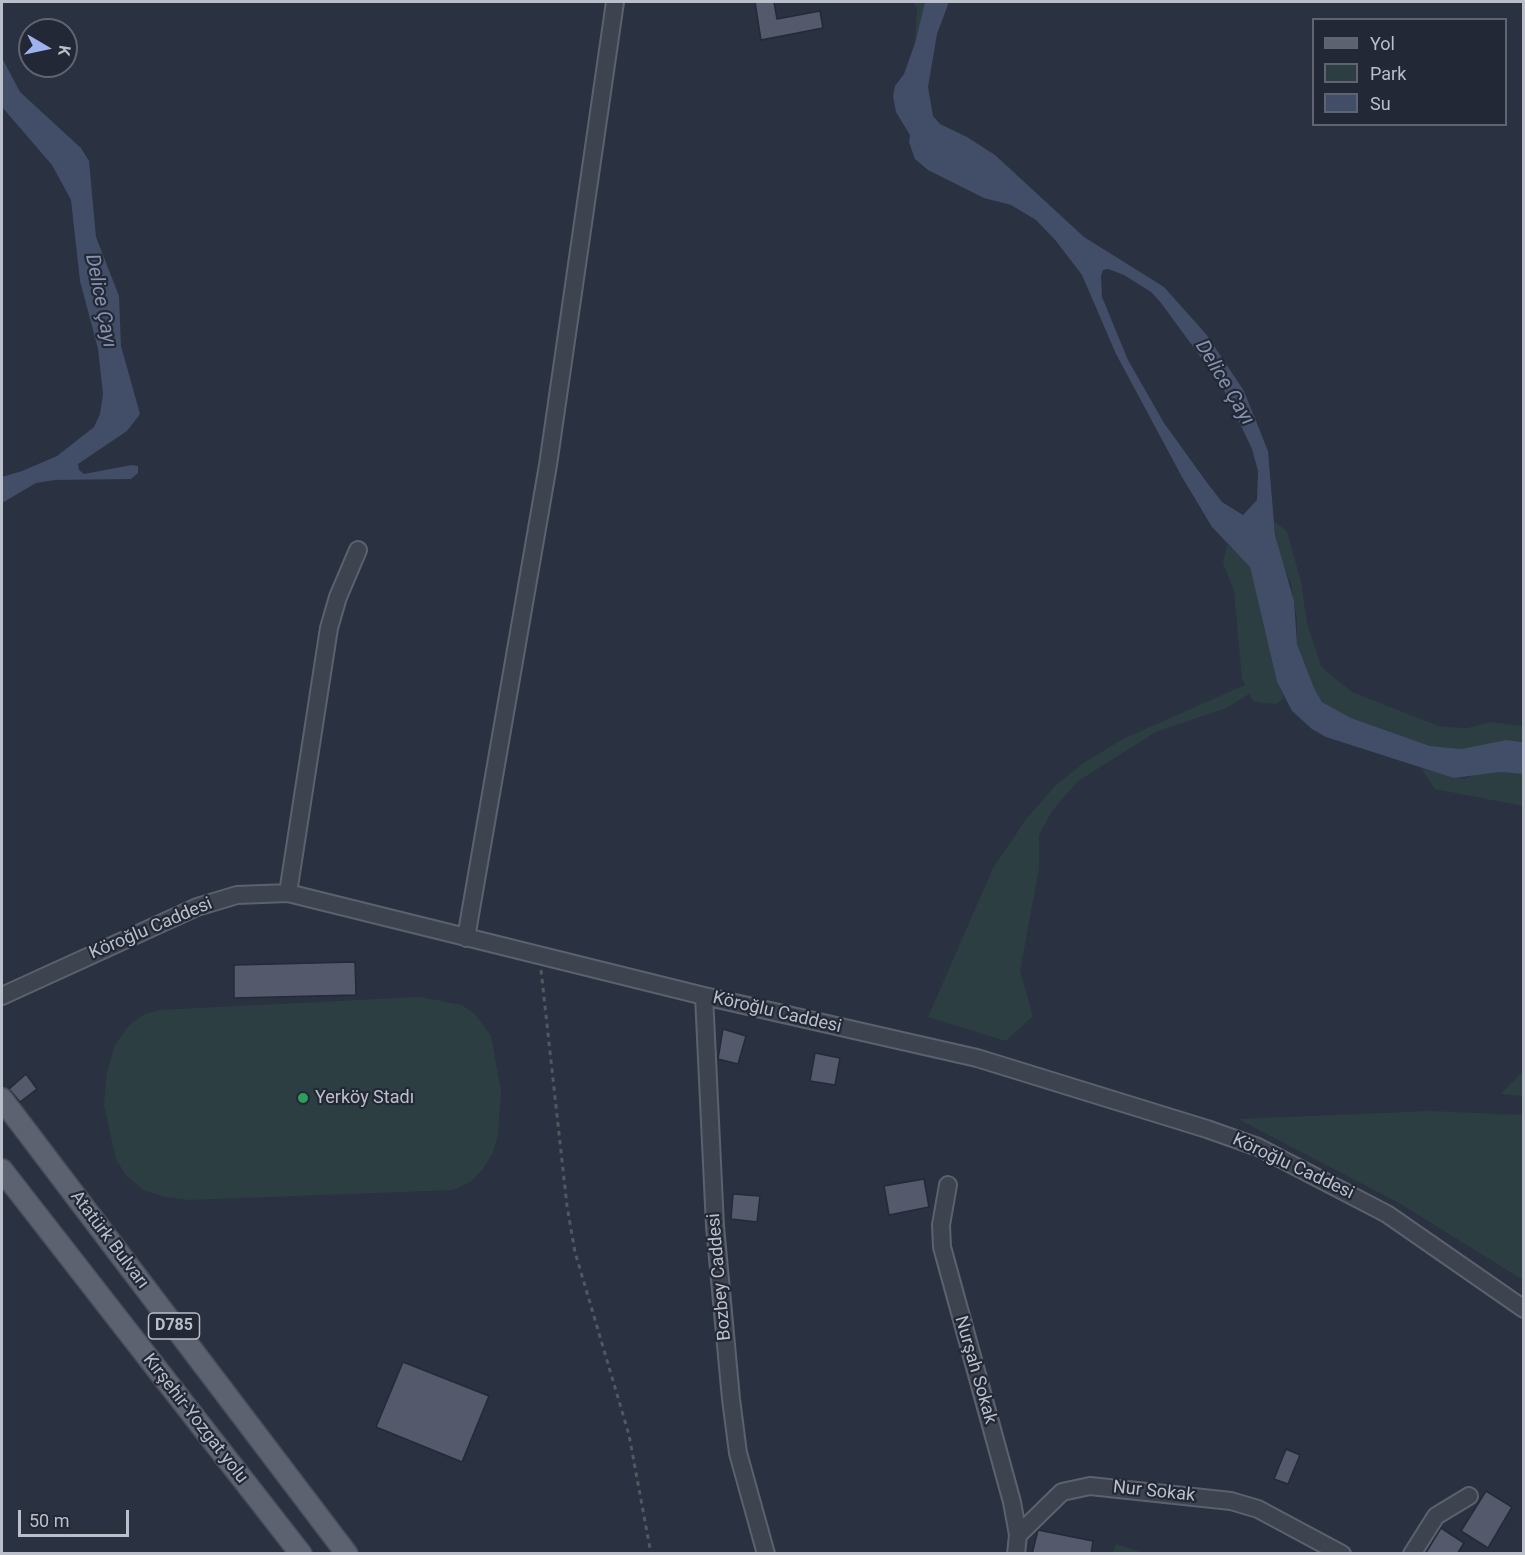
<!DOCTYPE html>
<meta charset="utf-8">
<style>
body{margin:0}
#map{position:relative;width:1525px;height:1555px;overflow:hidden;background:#2a3140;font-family:Roboto,sans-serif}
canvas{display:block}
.frame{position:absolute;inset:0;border:3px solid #bbbfca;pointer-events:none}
.legend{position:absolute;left:1312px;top:18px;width:195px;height:108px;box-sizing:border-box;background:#232836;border:2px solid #606471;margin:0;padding:8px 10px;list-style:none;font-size:18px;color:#bbbfca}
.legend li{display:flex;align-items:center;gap:12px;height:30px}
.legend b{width:30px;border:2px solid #606471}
.north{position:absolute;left:18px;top:18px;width:60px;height:60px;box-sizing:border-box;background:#232836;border:2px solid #606471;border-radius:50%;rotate:99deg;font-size:16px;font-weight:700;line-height:24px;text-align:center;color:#bbbfca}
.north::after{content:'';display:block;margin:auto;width:21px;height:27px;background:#9eb2ed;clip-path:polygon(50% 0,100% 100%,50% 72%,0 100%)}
.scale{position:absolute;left:18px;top:1510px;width:111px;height:27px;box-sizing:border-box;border:3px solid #bbbfca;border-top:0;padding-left:8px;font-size:18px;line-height:21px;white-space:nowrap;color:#bbbfca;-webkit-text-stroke:4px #232836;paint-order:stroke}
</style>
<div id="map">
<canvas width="1525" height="1555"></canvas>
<div class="frame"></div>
<ul class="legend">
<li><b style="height:8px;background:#5d6270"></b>Yol</li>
<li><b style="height:16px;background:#2d3e42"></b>Park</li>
<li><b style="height:16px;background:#424d67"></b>Su</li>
</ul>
<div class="north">K</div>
<div class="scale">50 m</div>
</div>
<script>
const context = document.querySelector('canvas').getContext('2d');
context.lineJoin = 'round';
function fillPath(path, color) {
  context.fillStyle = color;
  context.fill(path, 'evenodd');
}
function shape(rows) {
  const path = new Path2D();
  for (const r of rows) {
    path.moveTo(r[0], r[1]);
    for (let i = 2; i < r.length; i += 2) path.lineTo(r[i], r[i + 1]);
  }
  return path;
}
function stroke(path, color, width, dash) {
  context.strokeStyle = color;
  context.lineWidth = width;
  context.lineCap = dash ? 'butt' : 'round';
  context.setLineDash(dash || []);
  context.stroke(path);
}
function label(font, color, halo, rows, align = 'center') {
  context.font = font + ' Roboto,sans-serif';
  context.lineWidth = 4.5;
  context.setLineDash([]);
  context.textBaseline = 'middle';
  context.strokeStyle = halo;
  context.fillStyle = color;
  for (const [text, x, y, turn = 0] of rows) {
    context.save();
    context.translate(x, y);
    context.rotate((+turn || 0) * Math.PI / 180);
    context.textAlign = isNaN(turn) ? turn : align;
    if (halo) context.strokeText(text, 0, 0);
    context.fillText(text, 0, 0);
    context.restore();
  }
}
const green = shape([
 [913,2,925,2,915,43,917,8],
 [1273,521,1287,531,1301,582,1307,623,1321,666,1333,677,1352,692,1441,727,1468,728,1490,722,1523,726,1523,742,1506,740,1461,749,1430,746,1351,718,1322,702,1314,688,1297,644,1297,621,1291,584,1280,558],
 [1227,544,1245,559,1250,567,1277,682,1284,698,1276,704,1264,703,1253,701,1249,694,1226,708,1156,732,1078,781,1052,811,1039,835,1039,868,1020,971,1033,1016,1006,1041,928,1017,993,868,1027,818,1056,785,1085,762,1123,739,1245,685,1242,678,1234,591,1223,563],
 [1421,768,1464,779,1474,775,1500,772,1523,774,1523,806,1435,789],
 [420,997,462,1005,475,1014,491,1036,501,1091,498,1134,493,1152,483,1169,470,1182,453,1190,189,1200,165,1197,143,1190,127,1176,116,1160,104,1105,107,1072,115,1045,129,1025,143,1015,159,1010],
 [1523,1071,1523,1096,1501,1094,1518,1076],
 [1430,1111,1523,1115,1523,1280,1401,1204,1238,1119],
 [1116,1544,1143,1553,1113,1553]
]);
const water = shape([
 [925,2,949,2,937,34,928,87,933,116,940,124,967,137,995,155,1084,237,1164,287,1206,334,1244,391,1268,451,1275,535,1294,601,1297,644,1314,688,1322,702,1351,718,1430,746,1461,749,1506,740,1523,742,1523,774,1500,772,1454,778,1326,737,1312,729,1292,711,1277,682,1250,567,1212,527,1182,477,1116,354,1082,275,1056,241,1036,220,1011,205,984,198,928,170,915,159,909,142,910,135,896,112,893,96,895,86,904,74,915,43],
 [1108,269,1124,275,1151,292,1161,303,1222,386,1252,449,1258,471,1257,500,1243,515,1222,502,1208,484,1164,423,1128,360,1102,297,1101,276,1103,270],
 [2,58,20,92,81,148,89,161,96,237,119,296,121,346,140,414,127,431,78,464,79,470,84,474,132,465,138,466,138,473,131,479,55,480,36,483,2,503,2,477,22,471,57,456,94,427,100,414,103,394,98,349,80,281,71,200,52,165,2,107]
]);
const building = shape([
 [755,2,774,2,777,19,820,11,823,28,761,40,755,2],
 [355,962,356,995,234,998,234,965,355,962],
 [723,1029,746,1036,738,1064,718,1059,723,1029],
 [815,1053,840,1058,835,1085,810,1081,815,1053],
 [26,1074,37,1089,20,1102,9,1089,26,1074],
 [924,1179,929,1207,889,1215,884,1186,924,1179],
 [733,1194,760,1196,757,1222,731,1219,733,1194],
 [403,1362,489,1396,462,1462,376,1427,403,1362],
 [1286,1449,1300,1455,1288,1484,1274,1479,1286,1449],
 [1486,1491,1512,1507,1488,1548,1461,1531,1486,1491],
 [1441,1528,1464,1543,1457,1554,1425,1554,1441,1528],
 [1038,1530,1093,1541,1091,1554,1032,1554,1038,1530]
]);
const path = shape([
 [541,970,567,1206,575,1252,629,1435,651,1554]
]);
const minor = shape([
 [288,893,329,628,338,597,358,550],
 [466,938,548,465,615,2],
 [2,996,197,907,237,895,288,893,704,996,977,1058,1207,1129,1258,1147,1387,1214,1524,1309],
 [704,996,715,1226,731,1399,738,1453,766,1554],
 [948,1185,941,1225,942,1247,1012,1502,1018,1535,1016,1554],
 [1018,1535,1062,1492,1090,1486,1231,1501,1258,1509,1342,1554],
 [1412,1554,1436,1516,1469,1496]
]);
const major = shape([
 [2,1099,347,1554],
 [2,1170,301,1554]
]);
const markers = [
 [303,1098,6,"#2e9e5b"]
];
const shields = [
 [174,1326,51]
];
const shieldNames = [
 ["D785",174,1326]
];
const streetNames = [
 ["Köroğlu Caddesi",151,929,-23],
 ["Köroğlu Caddesi",777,1013,13],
 ["Köroğlu Caddesi",1293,1167,25],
 ["Atatürk Bulvarı",109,1240,53],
 ["Bozbey Caddesi",720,1277,-95],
 ["Nurşah Sokak",975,1370,74],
 ["Kırşehir-Yozgat yolu",195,1419,52],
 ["Nur Sokak",1154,1492,6]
];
const poiNames = [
 ["Yerköy Stadı",315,1098]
];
const waterNames = [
 ["Delice Çayı",100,301,79],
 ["Delice Çayı",1224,383,59]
];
fillPath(green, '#2d3e42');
fillPath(water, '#424d67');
fillPath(building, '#54596b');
stroke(building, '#252a38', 1.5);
stroke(minor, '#5c616e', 20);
stroke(major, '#484c5a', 24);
stroke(path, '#4d5b60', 3, [4.5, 4.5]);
stroke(minor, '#3e4350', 16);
stroke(major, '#5d6270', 21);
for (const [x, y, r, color] of markers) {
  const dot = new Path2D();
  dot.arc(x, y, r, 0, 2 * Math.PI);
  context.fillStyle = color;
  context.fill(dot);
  stroke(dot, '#232836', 2);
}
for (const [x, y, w] of shields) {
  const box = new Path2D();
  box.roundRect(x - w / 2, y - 13, w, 26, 4.5);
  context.fillStyle = '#232836';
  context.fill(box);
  stroke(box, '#bbbfca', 1.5);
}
label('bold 16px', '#bbbfca', null, shieldNames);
label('18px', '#bbbfca', '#232836', streetNames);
label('18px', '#bbbfca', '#232836', poiNames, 'left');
label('italic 20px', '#8692ae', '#232836', waterNames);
</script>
